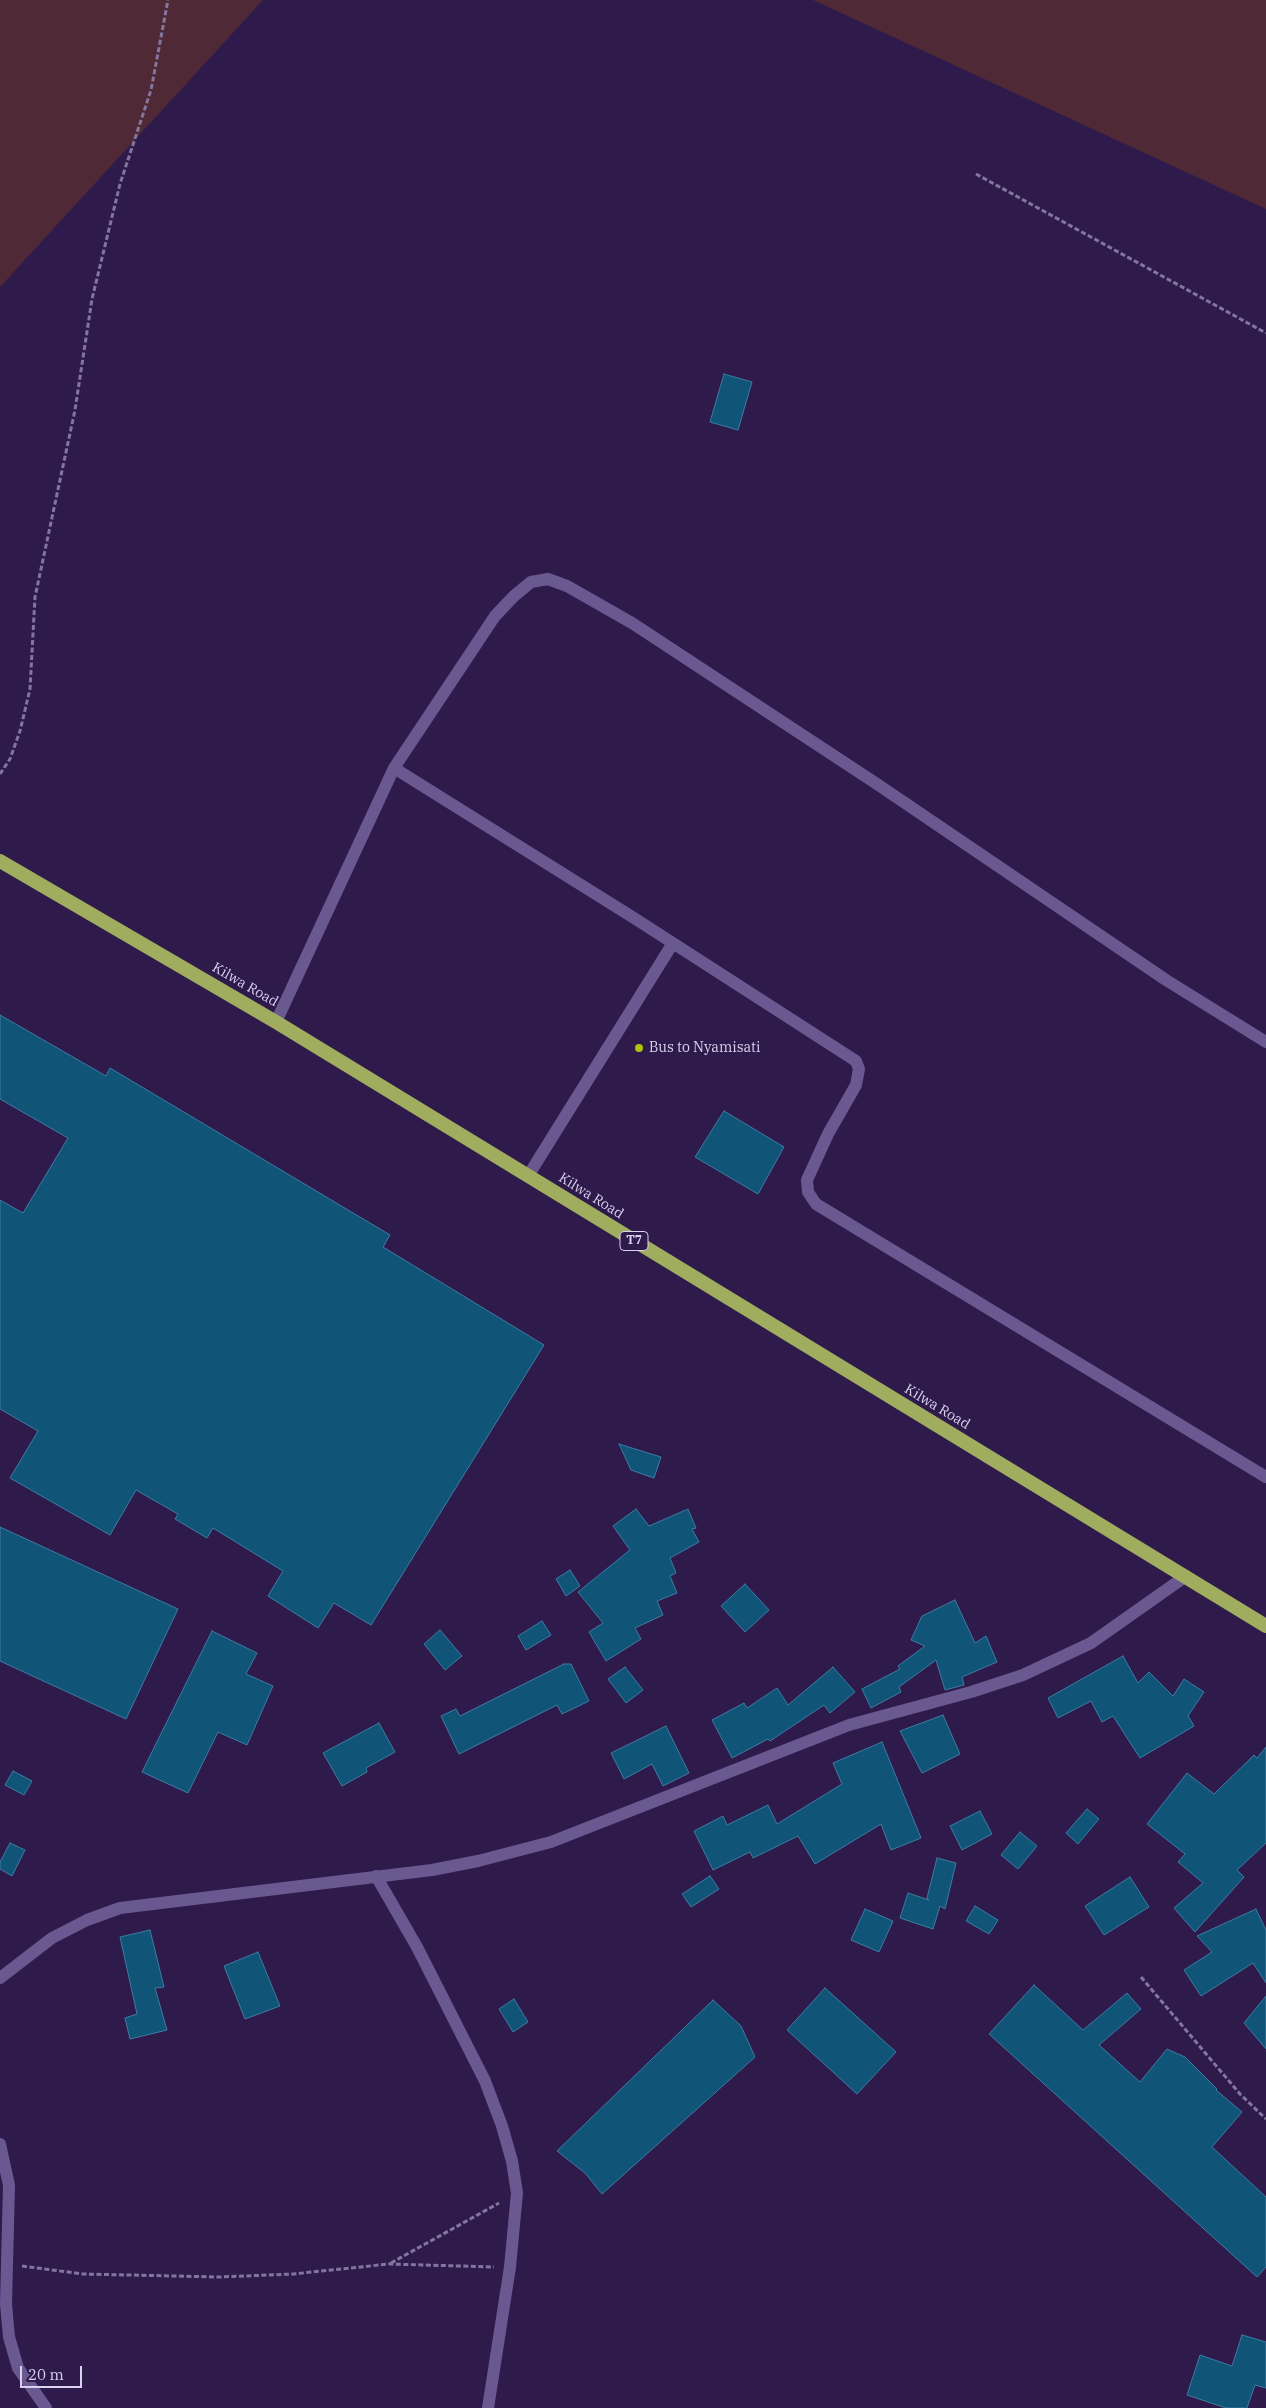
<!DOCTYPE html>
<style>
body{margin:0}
#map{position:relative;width:1266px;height:2408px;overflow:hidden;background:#2e1b4c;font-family:"IBM Plex Serif",serif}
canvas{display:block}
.scale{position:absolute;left:20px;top:2366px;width:62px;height:22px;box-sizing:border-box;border:2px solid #d9d1f0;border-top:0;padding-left:6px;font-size:15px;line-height:18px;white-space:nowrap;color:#d9d1f0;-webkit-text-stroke:4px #2e1b4c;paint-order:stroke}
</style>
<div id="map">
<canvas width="1266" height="2408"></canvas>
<div class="scale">20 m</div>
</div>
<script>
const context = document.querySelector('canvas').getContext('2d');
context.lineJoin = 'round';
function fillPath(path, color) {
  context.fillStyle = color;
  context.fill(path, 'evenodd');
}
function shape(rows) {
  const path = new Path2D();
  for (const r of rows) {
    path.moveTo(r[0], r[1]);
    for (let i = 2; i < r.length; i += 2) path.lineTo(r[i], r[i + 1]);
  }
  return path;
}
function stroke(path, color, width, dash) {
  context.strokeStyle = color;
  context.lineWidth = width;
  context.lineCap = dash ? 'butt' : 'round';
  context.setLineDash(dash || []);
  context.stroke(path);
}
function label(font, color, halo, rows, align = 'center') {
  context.font = font + ' "IBM Plex Serif",serif';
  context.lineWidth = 4;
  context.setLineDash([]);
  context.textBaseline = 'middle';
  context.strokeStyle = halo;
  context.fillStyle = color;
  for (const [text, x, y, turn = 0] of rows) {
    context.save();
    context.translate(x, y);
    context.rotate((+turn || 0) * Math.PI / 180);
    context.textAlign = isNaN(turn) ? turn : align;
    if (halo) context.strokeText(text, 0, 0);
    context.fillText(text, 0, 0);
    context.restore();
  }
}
const green = shape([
 [0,0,263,0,0,287],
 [813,0,1266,0,1266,209]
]);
const building = shape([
 [724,374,752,382,738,430,710,422,724,374],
 [0,1015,106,1076,110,1068,390,1235,383,1247,544,1345,371,1625,334,1603,318,1628,268,1596,283,1571,213,1528,207,1538,175,1519,178,1514,136,1490,110,1535,10,1478,38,1431,0,1409,0,1200,23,1213,68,1138,0,1099,0,1015],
 [724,1111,784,1147,758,1194,695,1157,724,1111],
 [619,1444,661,1457,654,1478,631,1470,619,1444],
 [636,1509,649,1526,688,1509,696,1528,692,1529,699,1542,670,1558,676,1573,670,1576,677,1593,657,1601,663,1615,635,1628,641,1639,606,1661,589,1632,603,1623,578,1592,630,1550,613,1526,636,1509],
 [0,1527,178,1609,126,1719,0,1661,0,1527],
 [570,1570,580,1586,566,1596,556,1579,570,1570],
 [745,1584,769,1610,745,1632,721,1606,745,1584],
 [955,1600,975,1643,986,1636,997,1662,962,1677,964,1685,945,1690,936,1660,899,1687,901,1692,871,1708,862,1689,900,1669,898,1666,925,1646,911,1640,922,1616,955,1600],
 [542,1621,551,1635,526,1650,518,1636,542,1621],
 [440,1630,462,1656,445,1670,424,1644,440,1630],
 [212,1631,257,1653,246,1674,273,1686,247,1745,218,1732,188,1793,142,1772,212,1631],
 [1123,1656,1138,1683,1149,1672,1173,1696,1184,1679,1204,1692,1188,1716,1194,1726,1140,1758,1113,1716,1102,1722,1091,1701,1058,1718,1048,1698,1123,1656],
 [564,1664,571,1664,589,1701,562,1714,557,1705,459,1754,441,1716,456,1709,460,1716,564,1664],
 [625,1667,643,1690,626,1703,608,1679,625,1667],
 [833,1667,855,1692,830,1713,824,1705,770,1741,768,1739,732,1758,712,1720,744,1703,747,1708,777,1688,788,1705,833,1667],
 [943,1715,960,1754,922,1773,900,1731,943,1715],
 [379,1723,395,1752,366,1768,367,1772,342,1786,323,1753,379,1723],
 [666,1726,689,1773,663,1786,652,1764,624,1779,611,1753,666,1726],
 [882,1742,921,1838,891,1850,881,1824,815,1864,798,1836,753,1858,750,1852,713,1870,694,1831,723,1816,727,1825,768,1805,777,1824,842,1784,833,1763,882,1742],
 [1266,1747,1266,1843,1237,1870,1244,1877,1195,1932,1174,1908,1203,1883,1178,1862,1185,1854,1147,1824,1187,1773,1214,1794,1254,1755,1257,1758,1266,1747],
 [13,1771,32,1781,24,1795,5,1785,13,1771],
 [1087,1809,1099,1819,1078,1844,1066,1833,1087,1809],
 [980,1811,992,1834,962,1850,950,1826,980,1811],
 [1020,1832,1037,1846,1018,1869,1001,1855,1020,1832],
 [10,1843,25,1850,12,1876,0,1869,0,1862,10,1843],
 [937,1858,956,1863,945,1909,940,1906,933,1929,900,1918,908,1893,929,1900,927,1898,937,1858],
 [710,1876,719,1889,691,1907,682,1894,710,1876],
 [1130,1877,1149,1907,1104,1935,1085,1906,1130,1877],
 [975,1906,998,1920,989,1934,966,1921,975,1906],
 [865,1909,893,1921,879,1952,851,1940,865,1909],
 [1256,1909,1266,1930,1266,1983,1253,1963,1201,1996,1184,1970,1212,1952,1197,1936,1256,1909],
 [150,1930,164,1987,155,1988,167,2030,130,2039,125,2018,137,2014,120,1937,150,1930],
 [258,1952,280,2006,245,2019,224,1966,258,1952],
 [1034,1985,1083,2030,1127,1993,1141,2009,1099,2045,1140,2082,1167,2049,1185,2057,1217,2089,1216,2090,1242,2112,1212,2147,1266,2197,1266,2267,1257,2277,989,2034,1034,1985],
 [825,1988,896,2052,857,2094,787,2030,825,1988],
 [1266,1996,1266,2049,1244,2023,1266,1996],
 [514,1999,528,2022,513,2032,499,2009,514,1999],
 [713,2000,741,2026,755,2057,602,2194,585,2173,557,2151,713,2000],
 [1242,2335,1266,2342,1266,2388,1255,2385,1247,2408,1226,2408,1187,2395,1200,2355,1232,2366,1242,2335]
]);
const path = shape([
 [976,174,1266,333],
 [0,774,10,759,20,731,30,689,35,597,75,410,92,299,120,184,151,90,168,0],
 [1141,1977,1240,2094,1266,2119],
 [391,2263,499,2203],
 [22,2266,83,2274,219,2277,293,2274,389,2264,494,2267]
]);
const service = shape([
 [394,768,634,918,856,1061,859,1069,856,1085,828,1134,807,1180,808,1192,816,1204,1266,1477],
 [276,1022,394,768,495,616,514,596,531,582,548,579,567,586,632,623,877,784,1166,980,1266,1042],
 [528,1176,673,943],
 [376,1876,417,1947,485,2081,502,2126,512,2161,517,2193,510,2267,488,2408]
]);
const minor = shape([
 [0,1978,52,1938,87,1920,120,1908,432,1870,478,1861,551,1842,849,1725,971,1692,1023,1675,1091,1643,1186,1576],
 [0,2144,9,2185,6,2304,9,2337,18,2368,46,2408]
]);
const trunk = shape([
 [0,861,276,1022,1266,1626]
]);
const markers = [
 [639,1048,5,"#afc508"]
];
const shields = [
 [634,1241,28]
];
const shieldNames = [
 ["T7",634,1241]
];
const streetNames = [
 ["Kilwa Road",245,985,30],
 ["Kilwa Road",591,1196,32],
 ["Kilwa Road",937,1407,31]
];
const poiNames = [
 ["Bus to Nyamisati",649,1048]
];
fillPath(green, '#502937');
fillPath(building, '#105478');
stroke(building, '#3e7ca2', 1);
stroke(path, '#83769e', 3, [5, 2.5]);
stroke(service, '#6a5990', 12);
stroke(minor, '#6a5990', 12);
stroke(trunk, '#a1ad5e', 14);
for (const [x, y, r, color] of markers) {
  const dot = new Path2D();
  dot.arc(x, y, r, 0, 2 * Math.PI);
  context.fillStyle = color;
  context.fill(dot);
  stroke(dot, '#2e1b4c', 2);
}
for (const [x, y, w] of shields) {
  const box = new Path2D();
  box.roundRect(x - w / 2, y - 9.5, w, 19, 4);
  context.fillStyle = '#2e1b4c';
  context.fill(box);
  stroke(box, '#d9d1f0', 1);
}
label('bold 12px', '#d9d1f0', null, shieldNames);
label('14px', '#d9d1f0', '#2e1b4c', streetNames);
label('14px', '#d9d1f0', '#2e1b4c', poiNames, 'left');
</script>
